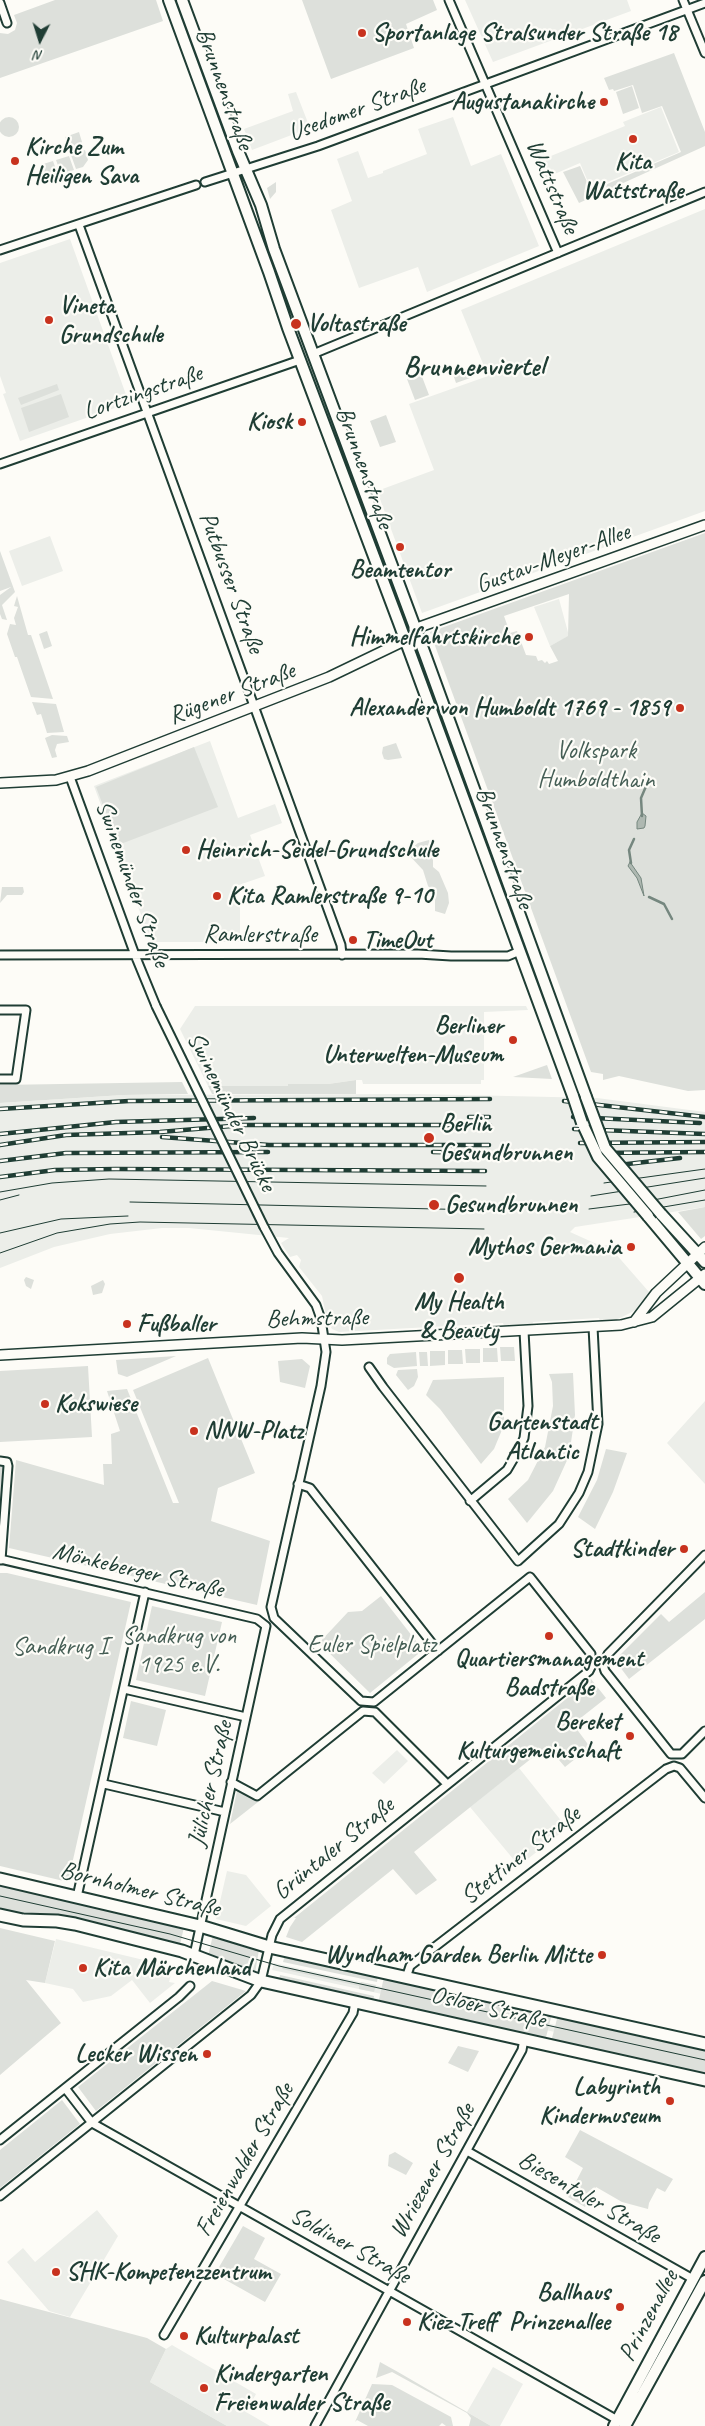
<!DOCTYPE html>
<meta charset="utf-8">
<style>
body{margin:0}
#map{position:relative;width:705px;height:2426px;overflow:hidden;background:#fdfcf7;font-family:Caveat,sans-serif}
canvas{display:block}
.north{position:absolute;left:15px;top:15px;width:50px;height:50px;-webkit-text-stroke:4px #fdfcf7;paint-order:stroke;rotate:185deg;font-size:14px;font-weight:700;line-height:20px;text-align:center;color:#1f3d34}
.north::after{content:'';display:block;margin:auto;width:18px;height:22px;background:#1f3d34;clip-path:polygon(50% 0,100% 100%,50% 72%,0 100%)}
</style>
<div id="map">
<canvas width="705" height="2426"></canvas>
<div class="north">N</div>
</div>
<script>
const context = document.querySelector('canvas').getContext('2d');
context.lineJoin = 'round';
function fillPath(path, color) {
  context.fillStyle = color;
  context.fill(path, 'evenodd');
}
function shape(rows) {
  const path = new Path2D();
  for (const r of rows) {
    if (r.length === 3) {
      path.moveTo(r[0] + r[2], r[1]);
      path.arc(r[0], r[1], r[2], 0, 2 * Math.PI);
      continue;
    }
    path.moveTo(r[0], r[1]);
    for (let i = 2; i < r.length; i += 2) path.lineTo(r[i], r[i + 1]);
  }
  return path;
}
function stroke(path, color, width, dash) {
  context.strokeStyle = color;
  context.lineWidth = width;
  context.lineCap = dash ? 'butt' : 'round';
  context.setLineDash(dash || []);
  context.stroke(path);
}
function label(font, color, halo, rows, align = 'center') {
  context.font = font + ' Caveat,sans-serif';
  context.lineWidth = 4.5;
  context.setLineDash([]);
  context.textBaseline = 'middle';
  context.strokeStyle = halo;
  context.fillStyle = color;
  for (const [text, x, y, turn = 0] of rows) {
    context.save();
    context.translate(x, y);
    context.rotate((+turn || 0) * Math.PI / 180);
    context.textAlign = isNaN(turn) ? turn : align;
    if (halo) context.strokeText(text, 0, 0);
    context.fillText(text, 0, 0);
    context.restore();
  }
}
const built = shape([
 [465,0,627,0,631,11,493,62],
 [296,92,310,128,252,150,244,129,293,111,288,94],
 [661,107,679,152,591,189,580,163,543,179,536,162,625,126,623,122],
 [453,117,471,166,501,154,539,246,427,292,418,267,359,288,331,210,352,201,337,159,358,151,368,178,383,173,383,171,427,154,418,129],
 [705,209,705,511,422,613,377,491,434,470,409,404,488,376,461,310],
 [70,239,129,403,20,441,3,394,6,393,0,376,0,263],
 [50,536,63,571,22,586,9,551],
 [559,599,569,636,550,646,534,607],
 [210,741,238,818,275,804,282,823,250,835,265,876,233,887,240,906,240,942,151,942,94,786],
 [195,1006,526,1006,528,1010,484,1012,484,1080,481,1080,481,1084,363,1084,362,1080,356,1080,328,1084,288,1084,288,1086,208,1086,180,1029],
 [418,1094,597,1098,705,1112,705,1207,575,1227,570,1232,601,1246,608,1245,649,1292,638,1309,616,1320,600,1321,599,1318,533,1322,532,1325,512,1326,504,1326,503,1323,339,1332,332,1329,327,1320,322,1296,299,1267,301,1260,297,1255,290,1257,281,1243,289,1238,189,1228,162,1228,110,1234,54,1247,0,1268,0,1103,123,1095],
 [705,1401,705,1484,667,1443],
 [397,1750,408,1761,384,1784,372,1773],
 [519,1768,567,1828,548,1843,546,1842,546,1845,541,1849,539,1848,539,1850,519,1866,470,1807],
 [227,1871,246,1875,271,1906,246,1926,216,1919],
 [56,1939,173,1967,169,1982,175,1983,150,2003,132,1980,111,1996,83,2002,73,1989,45,1983],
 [274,1963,705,2058,705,2065,286,1973,272,1970],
 [97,2210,118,2236,70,2317,49,2311,7,2262,23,2248,35,2262],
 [172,2345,256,2394,246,2412,270,2426,227,2426,150,2382,166,2349],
 [493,2367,523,2384,500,2426,491,2426,467,2412]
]);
const green = shape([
 [55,0,156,0,163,21,0,78,0,33,8,34,15,30,17,23,14,15],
 [302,0,433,0,437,10,406,24,414,48,331,79],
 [184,16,227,135,226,136,180,18],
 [674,53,705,132,705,146,579,203,563,172,580,166,591,191,681,152,662,106,642,113,633,85,614,91,613,89,609,90,604,78],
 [632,86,639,108,623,114,616,92],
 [9,127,10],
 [79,132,82,142,77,148,70,151,65,137],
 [85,150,88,160,83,167,76,169,71,155],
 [69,156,74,170,61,174,56,160],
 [53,161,58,175,45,179,40,165],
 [276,182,276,192,270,199,267,188],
 [271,254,298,325,296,326,268,257],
 [470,367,473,377,456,383,453,374],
 [421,374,429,395,415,400,407,379],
 [57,384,59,390,21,405,18,398],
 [61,394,69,417,29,432,21,408],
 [330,412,356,484,353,485,327,413],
 [386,415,396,442,380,447,370,421],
 [358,490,405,617,403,618,355,491],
 [705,533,705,1090,688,1091,619,1076,603,1080,603,1074,591,1072,430,632],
 [569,594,568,636,550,646,558,661,549,664,547,661,545,663,542,660,538,661,536,656,526,655,517,631,510,633,504,616],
 [0,551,15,592,2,605,7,620,2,619,0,614,0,595,11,587,0,591],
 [17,596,28,635,31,635,53,699,31,697,17,657,15,657,7,634,10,624,16,625,14,618,18,607,14,606],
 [47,631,52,646,44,649,39,634],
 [32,702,56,704,64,732,47,733,41,714,37,715],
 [436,704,438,706,461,769,458,770,434,706],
 [52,735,67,736,69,742,57,744,55,750,57,757,52,758,45,738],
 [396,743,402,758,388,760,384,759,382,753,383,747],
 [194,747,218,807,118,845,96,787],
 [463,773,487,839,484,840,459,774],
 [429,840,432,846,430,854,433,860,433,867,439,872,448,893,449,903,445,914,435,911,435,894,428,886,423,870,408,854,408,851,418,843],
 [488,842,515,916,514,917,513,917,485,844],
 [2,887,23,887,24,892,22,895,7,895,0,903],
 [547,1065,552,1079,513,1077,544,1066],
 [356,1080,356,1094,212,1094,208,1086,288,1086,288,1084,328,1084],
 [182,1082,188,1094,123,1095,0,1103,0,1085],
 [705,1207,705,1236,701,1239,678,1212],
 [26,1277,34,1280,31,1289,26,1286,24,1280],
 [103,1280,105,1284,102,1293,93,1295,91,1286],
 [500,1347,514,1347,515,1361,501,1361],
 [483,1348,497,1348,498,1362,483,1362],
 [465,1349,480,1349,480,1363,466,1363],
 [448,1350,462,1350,463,1364,448,1364],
 [430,1351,445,1351,445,1365,430,1366],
 [416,1352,417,1366,394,1368,387,1364,387,1358,390,1354],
 [419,1352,427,1352,428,1366,420,1366],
 [176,1356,127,1377,118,1374,116,1360],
 [208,1358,255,1473,218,1488,211,1521,270,1541,257,1605,9,1548,16,1460,104,1485,103,1464,112,1464,111,1434,120,1431,107,1391,127,1389,173,1503,179,1503,133,1390],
 [302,1359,310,1366,305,1388,280,1382,278,1361],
 [88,1366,92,1437,0,1442,0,1371],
 [417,1369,418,1377,414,1386,408,1390,396,1375,398,1370],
 [573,1373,575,1415,569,1456,553,1491,527,1523,508,1499,528,1480,545,1447,553,1406,552,1382,549,1374],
 [504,1377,504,1425,494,1449,481,1464,440,1409,426,1395,433,1380],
 [606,1449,627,1453,613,1492,595,1529,578,1517,597,1480],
 [0,1464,6,1466,0,1537],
 [0,1573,7,1573,131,1602,68,1882,0,1866],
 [705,1592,705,1619,629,1679,617,1663,621,1661,618,1657,661,1614,669,1622],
 [381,1596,423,1650,370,1693,319,1643,348,1612,362,1611],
 [152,1606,222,1622,205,1696,136,1680],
 [591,1679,606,1698,573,1724,590,1747,565,1767,547,1746,414,1852,437,1880,416,1895,393,1869,302,1942,286,1937,290,1927,296,1918,294,1918],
 [131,1701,166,1710,157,1746,123,1738],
 [238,1790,258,1802,230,1824,237,1791],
 [0,1883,184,1927,180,1945,122,1930,0,1911],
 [0,1928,55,1941,45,1983,26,1980,61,2023,0,2075],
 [213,1935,259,1950,255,1973,208,1956],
 [285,1955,378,1975,377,1982,283,1962],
 [283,1967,360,1984,361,1982,376,1985,374,1992,359,1989,359,1986,282,1969],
 [280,1975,374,1996,373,2002,279,1982],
 [384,1977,552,2014,545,2041,378,2004],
 [212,1981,246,1991,96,2111,78,2087],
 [558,2015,705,2048,705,2076,551,2042],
 [458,2046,479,2051,468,2072,448,2063],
 [62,2100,80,2124,0,2188,0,2150],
 [580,2130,673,2179,665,2192,657,2188,649,2203,648,2209,622,2202,596,2187,585,2207,568,2197,583,2168,565,2157],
 [395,2152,413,2163,406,2175,388,2166,389,2155],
 [243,2226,265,2238,254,2259,281,2274,265,2302,215,2274],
 [0,2299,147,2338,166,2349,150,2382,227,2426,0,2426],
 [380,2362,398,2372,491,2426,469,2426,471,2418,467,2413,392,2372,376,2378],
 [372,2384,392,2385,451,2417,453,2426,446,2426,442,2423,439,2426,368,2426,357,2420,355,2422]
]);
const water = shape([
 [642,813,646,816,645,826,644,828,637,829,637,822,642,813],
 [630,862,641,878,644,896,637,878,628,866,630,862]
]);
const stream = shape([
 [642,816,641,798,647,784],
 [631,863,629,850,634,839],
 [649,897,664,904,672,919]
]);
const minor = shape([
 [449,0,558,253],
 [683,0,705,53],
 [0,3,7,23],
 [205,182,318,146,705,3],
 [79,225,341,945,342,955],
 [0,250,196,185],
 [313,354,705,192],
 [0,464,300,360],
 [70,777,135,955,156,1006],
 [0,955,418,954,451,956,508,956,520,951],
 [0,1010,26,1010,16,1079,0,1079],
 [369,1367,383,1387,518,1561,559,1524,579,1493,588,1472,598,1424,593,1327],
 [0,1461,7,1462,8,1466,1,1560],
 [298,1484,310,1488,438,1651],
 [470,1501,507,1470,517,1453,524,1438,528,1406,524,1331],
 [705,1555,608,1654,603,1665,605,1671,671,1754,682,1754,705,1731],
 [0,1559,257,1619,266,1626,194,1955],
 [124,1689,246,1717],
 [231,1782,257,1796,363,1711,375,1712,447,1784],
 [104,1784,225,1812],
 [77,1897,145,1592],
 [406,1978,410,1966,666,1769,674,1766,680,1768,705,1798],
 [65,2088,92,2123,101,2128,621,2422],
 [0,2140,179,1997,190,1986],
 [467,2151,693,2279],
 [0,2196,251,1995,261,1981,272,1935,280,1919,589,1671,591,1667,591,1654,530,1577,374,1702,361,1701,274,1618,271,1607,321,1386,326,1352,321,1319,316,1305,278,1253,264,1227],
 [164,2335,353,2013,355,2002],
 [315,2426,522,2050,524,2039]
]);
const tertiary = shape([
 [414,629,705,525],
 [0,783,56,780,88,771,329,677,406,640],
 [634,1322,656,1293,705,1247],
 [0,1355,302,1338,342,1340,621,1325,652,1317,705,1274]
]);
const secondary = shape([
 [169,0,269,272,288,328,399,623,573,1096],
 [182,0,238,151,261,205,274,249,426,657,586,1097],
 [661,1214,705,1262],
 [648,1216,705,1284],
 [614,2426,705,2257],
 [625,2426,705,2281]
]);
const primary = shape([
 [0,1879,200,1926,269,1947,705,2044],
 [0,1915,23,1920,57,1921,75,1924,182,1951,261,1981,705,2080]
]);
const tram = shape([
 [604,1183,705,1169],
 [0,1192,52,1183,109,1179,486,1186],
 [591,1196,705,1178],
 [0,1200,19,1195],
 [130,1202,480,1210],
 [589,1209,638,1203,705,1190],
 [634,1212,705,1200],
 [0,1233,61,1219,128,1216],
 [0,1253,57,1233,110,1224,140,1222,484,1229],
 [0,1896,170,1934,279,1966,705,2060]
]);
const rail = shape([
 [564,1101,705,1117],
 [0,1109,129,1101,490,1099],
 [469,1117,489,1117],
 [573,1117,700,1123],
 [574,1129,705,1134],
 [0,1134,116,1122,254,1118],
 [162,1137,269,1145,489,1145],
 [580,1143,705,1142],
 [0,1145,66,1135,160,1132,243,1125,490,1125],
 [433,1152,488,1153],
 [592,1153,705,1152],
 [0,1161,66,1153,268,1152],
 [601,1167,680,1158],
 [0,1177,55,1170,116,1169,485,1171]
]);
const minorBridge = shape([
 [156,1006,264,1227]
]);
const secondaryBridge = shape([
 [573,1096,582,1123],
 [586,1097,605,1148,661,1214],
 [584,1127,598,1157,648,1216]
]);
const markers = [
 [362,33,5,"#c8321e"],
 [604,102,5,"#c8321e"],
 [633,139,5,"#c8321e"],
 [15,161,5,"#c8321e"],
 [49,320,5,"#c8321e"],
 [296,324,6,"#c8321e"],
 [302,422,5,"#c8321e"],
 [400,547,5,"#c8321e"],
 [529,637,5,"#c8321e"],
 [680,708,5,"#c8321e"],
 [186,850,5,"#c8321e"],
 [217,896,5,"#c8321e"],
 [353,940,5,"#c8321e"],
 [513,1040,5,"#c8321e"],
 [429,1138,6,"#c8321e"],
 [434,1205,6,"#c8321e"],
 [631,1247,5,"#c8321e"],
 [459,1278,6,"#c8321e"],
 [127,1324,5,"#c8321e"],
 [45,1404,5,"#c8321e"],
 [194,1431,5,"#c8321e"],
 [684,1549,5,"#c8321e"],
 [549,1636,5,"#c8321e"],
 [630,1736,5,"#c8321e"],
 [602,1955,5,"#c8321e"],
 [83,1968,5,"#c8321e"],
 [207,2054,5,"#c8321e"],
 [670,2101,5,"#c8321e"],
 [56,2272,5,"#c8321e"],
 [620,2307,5,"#c8321e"],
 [407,2322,5,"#c8321e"],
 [184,2336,5,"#c8321e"],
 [204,2388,5,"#c8321e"]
];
const poiNames = [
 ["Sportanlage Stralsunder Straße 18",372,33],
 ["Augustanakirche",594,102,"right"],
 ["Kirche Zum",25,147],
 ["Heiligen Sava",25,176],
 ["Kita",633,162,"center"],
 ["Wattstraße",633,191,"center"],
 ["Vineta",59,306],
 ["Grundschule",59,335],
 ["Voltastraße",307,324],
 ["Kiosk",292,422,"right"],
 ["Beamtentor",400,570,"center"],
 ["Himmelfahrtskirche",519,637,"right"],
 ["Alexander von Humboldt 1769 - 1859",670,708,"right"],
 ["Heinrich-Seidel-Grundschule",196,850],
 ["Kita Ramlerstraße 9-10",227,896],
 ["TimeOut",363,940],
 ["Berliner",503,1026,"right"],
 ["Unterwelten-Museum",503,1055,"right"],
 ["Berlin",440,1124],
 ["Gesundbrunnen",440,1153],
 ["Gesundbrunnen",445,1205],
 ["Mythos Germania",621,1247,"right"],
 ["My Health",459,1302,"center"],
 ["& Beauty",459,1331,"center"],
 ["Fußballer",137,1324],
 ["Kokswiese",55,1404],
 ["NNW-Platz",204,1431],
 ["Stadtkinder",674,1549,"right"],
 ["Quartiersmanagement",549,1659,"center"],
 ["Badstraße",549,1688,"center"],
 ["Bereket",620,1722,"right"],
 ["Kulturgemeinschaft",620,1751,"right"],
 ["Wyndham Garden Berlin Mitte",592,1955,"right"],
 ["Kita Märchenland",93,1968],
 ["Lecker Wissen",197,2054,"right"],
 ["Labyrinth",660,2087,"right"],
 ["Kindermuseum",660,2116,"right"],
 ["SHK-Kompetenzzentrum",66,2272],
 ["Ballhaus",610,2293,"right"],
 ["Prinzenallee",610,2322,"right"],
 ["Kiez Treff",417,2322],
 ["Kulturpalast",194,2336],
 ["Kindergarten",214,2374],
 ["Freienwalder Straße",214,2403]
];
const streetNames = [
 ["Brunnenstraße",224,89,70],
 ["Usedomer Straße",357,110,-20],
 ["Wattstraße",552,187,67],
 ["Lortzingstraße",143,393,-19],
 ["Brunnenstraße",364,468,70],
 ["Gustav-Meyer-Allee",553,559,-20],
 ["Putbusser Straße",231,583,70],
 ["Rügener Straße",232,694,-21],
 ["Brunnenstraße",504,848,70],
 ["Swinemünder Straße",132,884,70],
 ["Ramlerstraße",260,935],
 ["Swinemünder Brücke",231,1112,64],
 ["Behmstraße",317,1319,-1],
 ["Mönkeberger Straße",138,1571,13],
 ["Jülicher Straße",211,1784,-77],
 ["Grüntaler Straße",334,1849,-39],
 ["Stettiner Straße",521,1856,-38],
 ["Bornholmer Straße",140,1890,14],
 ["Osloer Straße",488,2008,13],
 ["Freienwalder Straße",245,2160,-60],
 ["Wriezener Straße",433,2171,-61],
 ["Biesentaler Straße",589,2198,30],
 ["Soldiner Straße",350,2246,29],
 ["Prinzenallee",649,2316,-62]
];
const parkNames = [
 ["Volkspark",596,751],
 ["Humboldthain",596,780],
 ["Sandkrug von",179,1636],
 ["1925 e.V.",179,1665],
 ["Euler Spielplatz",372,1645],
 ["Sandkrug I",60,1647]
];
const neighbourhoodNames = [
 ["Gartenstadt",542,1422],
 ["Atlantic",542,1452]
];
const quarterNames = [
 ["Brunnenviertel",474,368]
];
fillPath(built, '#eceee9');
fillPath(green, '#dde0db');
fillPath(water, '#aeb8b1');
stroke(water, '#75877f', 1);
stroke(stream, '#75877f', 2.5);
stroke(minor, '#1f3d34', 11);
stroke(tertiary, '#1f3d34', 12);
stroke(secondary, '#1f3d34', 14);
stroke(primary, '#1f3d34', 15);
stroke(minor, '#fdfcf7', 7);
stroke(tertiary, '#fdfcf7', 9);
stroke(secondary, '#fdfcf7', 10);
stroke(primary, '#fdfcf7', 11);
stroke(tram, '#1f3d34', 1);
stroke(rail, '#1f3d34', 4.5);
stroke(rail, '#fdfcf7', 2.5, [8]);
stroke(minorBridge, '#1f3d34', 11, []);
stroke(secondaryBridge, '#1f3d34', 14, []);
stroke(minorBridge, '#fdfcf7', 7);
stroke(secondaryBridge, '#fdfcf7', 10);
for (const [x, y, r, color] of markers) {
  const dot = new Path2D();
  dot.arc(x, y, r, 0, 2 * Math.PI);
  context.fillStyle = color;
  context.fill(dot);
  stroke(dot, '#fdfcf7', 2);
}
label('bold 25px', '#1f3d34', '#fdfcf7', poiNames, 'left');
label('25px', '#1f3d34', '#fdfcf7', streetNames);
label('25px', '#455e55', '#fdfcf7', parkNames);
label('bold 26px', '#1f3d34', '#fdfcf7', neighbourhoodNames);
label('bold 28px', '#1f3d34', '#fdfcf7', quarterNames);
</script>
